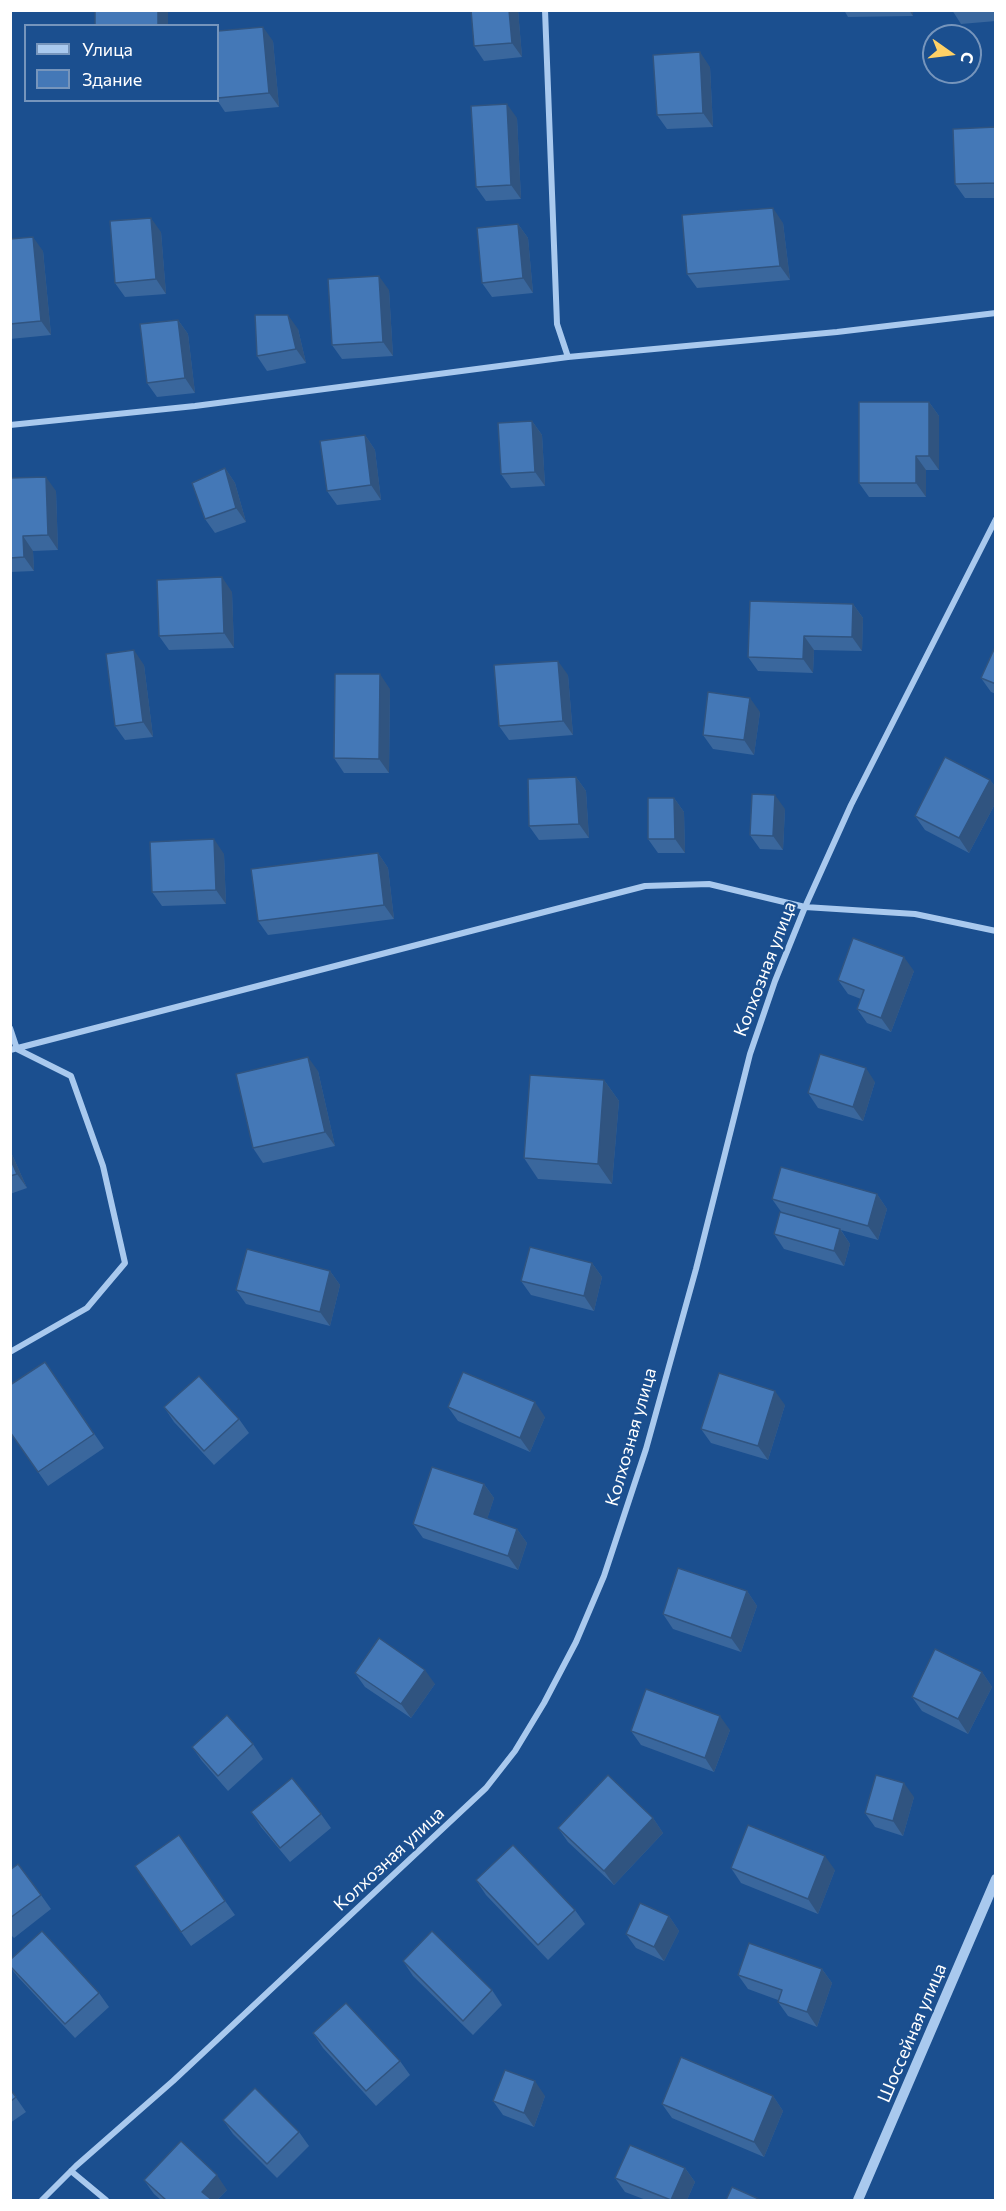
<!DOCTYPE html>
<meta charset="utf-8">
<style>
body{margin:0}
#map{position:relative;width:1006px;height:2211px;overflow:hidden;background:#1b4f8f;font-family:Commissioner,sans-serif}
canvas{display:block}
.frame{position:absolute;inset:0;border:12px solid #fff;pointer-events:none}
.legend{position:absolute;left:24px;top:24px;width:195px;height:78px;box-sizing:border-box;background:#1b4f8f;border:2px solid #7695bc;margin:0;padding:8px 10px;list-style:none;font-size:18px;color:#fff}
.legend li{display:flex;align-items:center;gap:12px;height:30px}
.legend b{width:30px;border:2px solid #7695bc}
.north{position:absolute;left:922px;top:24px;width:60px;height:60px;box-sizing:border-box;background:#1b4f8f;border:2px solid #7695bc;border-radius:50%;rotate:104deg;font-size:16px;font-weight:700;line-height:24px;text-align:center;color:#fff}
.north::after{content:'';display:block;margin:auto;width:21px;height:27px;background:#ffd166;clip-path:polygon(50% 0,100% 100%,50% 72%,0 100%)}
</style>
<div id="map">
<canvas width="1006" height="2211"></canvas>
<div class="frame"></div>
<ul class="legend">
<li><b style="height:8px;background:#a9c9ee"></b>Улица</li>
<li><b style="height:16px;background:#4478b7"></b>Здание</li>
</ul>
<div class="north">С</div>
</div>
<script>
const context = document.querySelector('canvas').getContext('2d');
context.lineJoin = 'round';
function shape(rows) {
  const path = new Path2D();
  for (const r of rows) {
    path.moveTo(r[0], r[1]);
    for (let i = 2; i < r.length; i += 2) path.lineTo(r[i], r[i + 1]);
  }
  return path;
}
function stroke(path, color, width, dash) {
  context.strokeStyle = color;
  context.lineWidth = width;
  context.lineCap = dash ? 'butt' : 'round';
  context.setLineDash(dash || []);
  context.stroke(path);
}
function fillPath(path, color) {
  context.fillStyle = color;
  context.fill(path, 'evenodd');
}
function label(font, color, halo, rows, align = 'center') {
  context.font = font + ' Commissioner,sans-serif';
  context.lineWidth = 4.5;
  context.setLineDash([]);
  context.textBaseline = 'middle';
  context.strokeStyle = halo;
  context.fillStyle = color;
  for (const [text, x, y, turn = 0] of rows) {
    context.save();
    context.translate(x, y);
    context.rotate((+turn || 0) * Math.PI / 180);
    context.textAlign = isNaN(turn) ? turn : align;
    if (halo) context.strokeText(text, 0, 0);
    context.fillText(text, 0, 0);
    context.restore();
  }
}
const minor = shape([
 [545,10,557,324,568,357,837,332,996,313],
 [10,425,195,406,568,357],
 [10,1028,17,1049,71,1076,103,1166,125,1263,87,1308,10,1352],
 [10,1050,645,886,709,884,805,907,915,914,996,931],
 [71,2171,106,2200],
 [42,2200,76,2166,173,2081,486,1788,515,1751,544,1703,576,1642,604,1576,646,1449,696,1269,750,1054,775,981,805,907,851,805,996,519]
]);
const tertiary = shape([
 [858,2200,996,1879]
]);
const wall = shape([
 [518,10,522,57,484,61,474,46],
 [844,10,913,10,913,16,848,17],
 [952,10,996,10,996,21,961,24],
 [218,31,273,41,279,107,225,112,217,100,218,100],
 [710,67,713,127,667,129,657,115],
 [517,118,521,199,486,201,476,187],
 [996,127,996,198,965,198,955,184],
 [783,223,790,280,697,288,687,274],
 [518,224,528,238,533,293,492,297,482,283],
 [161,232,166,294,125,297,115,283],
 [10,239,43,251,51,335,10,339],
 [389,290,393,356,342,359,332,345],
 [178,320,188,334,195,393,157,397,147,383],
 [298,329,306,363,267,371,257,356],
 [929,402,939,416,939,470,926,470,926,497,869,497,859,483],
 [532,421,542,435,545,486,511,488,501,474],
 [365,435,375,450,381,500,337,505,327,491],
 [225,468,235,483,246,522,215,533,205,519],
 [10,478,56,491,58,550,33,551,34,571,10,572],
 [232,592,234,648,169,650,159,636],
 [853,604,863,618,862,651,814,650,813,673,758,671,748,657],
 [996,645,996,694,991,692,981,678],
 [144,665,153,737,125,740,115,726],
 [568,675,573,735,509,740,499,726],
 [390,689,389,773,344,773,334,758],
 [760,712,754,755,713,749,703,735],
 [576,777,586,791,589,838,539,840,529,826],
 [990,780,996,788,996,802,969,853,925,830,915,816],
 [674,798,684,812,685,853,658,853,648,839],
 [785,809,783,850,760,849,750,835],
 [378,853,388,868,394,919,268,935,258,921],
 [224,854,226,904,162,906,152,892],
 [914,971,891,1032,867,1023,857,1009,861,999,848,994,838,980],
 [318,1071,335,1146,263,1163,253,1148],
 [604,1080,619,1101,612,1184,538,1179,524,1158],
 [875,1082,863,1121,818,1108,808,1093],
 [10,1150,27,1188,10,1194],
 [877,1194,887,1209,878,1240,841,1230,850,1244,844,1266,784,1249,774,1234,782,1213,772,1199],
 [592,1263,602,1277,594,1311,531,1295,521,1281],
 [330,1271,340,1285,330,1326,246,1304,236,1290],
 [45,1362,104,1448,48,1486,10,1432],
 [785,1405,768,1460,711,1443,701,1429],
 [164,1407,239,1419,249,1433,214,1465,174,1422],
 [448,1407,545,1417,530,1452,458,1421],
 [484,1484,494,1498,487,1519,517,1529,527,1543,518,1570,423,1538,413,1524],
 [747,1591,757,1606,741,1652,673,1629,663,1614],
 [982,1672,992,1687,968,1734,922,1711,912,1697],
 [355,1673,435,1684,411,1718,365,1687],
 [730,1730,714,1772,641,1745,631,1731],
 [253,1744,263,1759,228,1791,202,1761,192,1747],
 [914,1797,903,1836,875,1827,865,1813],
 [251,1812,321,1814,331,1828,290,1862,261,1827],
 [653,1818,663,1833,614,1885,568,1842,558,1828],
 [179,1835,235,1915,191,1946,135,1866],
 [731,1868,835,1870,818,1914,741,1883],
 [10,1870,41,1895,51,1909,14,1938,10,1934],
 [476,1880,575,1910,585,1924,548,1960,486,1895],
 [669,1916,679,1931,664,1961,636,1948,626,1934],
 [10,1960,99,1993,109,2007,75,2038,18,1977,10,1967],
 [403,1961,492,1990,502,2005,473,2035,413,1976],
 [822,1969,832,1983,817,2027,788,2016,778,2002,778,2000,748,1989,738,1975],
 [313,2033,400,2061,410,2075,376,2106,323,2048],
 [10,2089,26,2112,10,2123],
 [545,2096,534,2127,503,2115,493,2101],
 [773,2096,783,2111,764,2157,672,2118,662,2104],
 [223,2120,299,2132,309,2146,277,2178,233,2134],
 [685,2168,695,2182,687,2200,646,2200,625,2192,615,2178],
 [144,2180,227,2190,217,2200,161,2200,154,2194]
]);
const shadedWall = shape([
 [158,10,168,10,168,26,158,26],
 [509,10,518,10,522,57,512,43],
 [909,10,913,10,913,16],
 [263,27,273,41,279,107,269,93],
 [700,52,710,67,713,127,703,113],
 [507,104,517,118,521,199,511,185],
 [773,208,783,223,790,280,780,266],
 [151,218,161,232,166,294,156,279],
 [518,224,528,238,533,293,523,278],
 [33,237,43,251,51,335,41,321],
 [379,276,389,290,393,356,383,342],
 [288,315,298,329,306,363,296,349],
 [178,320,188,334,195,393,185,378],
 [929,402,939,416,939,470,929,456],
 [532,421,542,435,545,486,535,472],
 [365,435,375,450,381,500,371,485],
 [916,456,926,470,926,497,916,483],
 [225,468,235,483,246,522,236,508],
 [46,477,56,491,58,550,48,535],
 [23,536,33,551,34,571,24,557],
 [222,577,232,592,234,648,224,633],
 [853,604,863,618,862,651,852,637],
 [804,636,814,650,813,673,803,659],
 [134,650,144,665,153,737,143,722],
 [558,661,568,675,573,735,563,721],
 [380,674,390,689,389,773,379,759],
 [750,698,760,712,754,755,744,740],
 [576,777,586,791,589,838,579,824],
 [990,780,996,788,996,802,969,853,959,838],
 [775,795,785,809,783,850,773,836],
 [674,798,684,812,685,853,675,839],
 [214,839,224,854,226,904,216,890],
 [378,853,388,868,394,919,384,905],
 [904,957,914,971,891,1032,881,1018],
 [308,1057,318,1071,335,1146,325,1132],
 [866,1068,875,1082,863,1121,853,1107],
 [604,1080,619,1101,612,1184,598,1164],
 [10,1150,27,1188,17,1174,10,1158],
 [877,1194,887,1209,878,1240,868,1226],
 [840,1229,850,1244,844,1266,834,1251],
 [592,1263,602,1277,594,1311,584,1296],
 [330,1271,340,1285,330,1326,320,1312],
 [775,1391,785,1405,768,1460,758,1446],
 [535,1402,545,1417,530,1452,520,1438],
 [484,1484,494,1498,484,1529,474,1514],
 [517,1529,527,1543,518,1570,508,1556],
 [747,1591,757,1606,741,1652,731,1638],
 [425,1670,435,1684,411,1718,401,1704],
 [982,1672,992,1687,968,1734,958,1719],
 [720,1716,730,1730,714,1772,705,1758],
 [904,1783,914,1797,903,1836,893,1821],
 [653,1818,663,1833,614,1885,604,1871],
 [825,1856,835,1870,818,1914,808,1899],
 [669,1916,679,1931,664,1961,654,1947],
 [822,1969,832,1983,817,2027,807,2012],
 [535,2081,545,2096,534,2127,524,2113],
 [773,2096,783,2111,764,2157,754,2142],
 [685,2168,695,2182,687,2200,671,2200],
 [217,2175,227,2190,217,2200,208,2200,202,2192]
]);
const building = shape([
 [95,10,158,10,158,26,95,26,95,10],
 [471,10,509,10,512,43,474,46,471,10],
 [263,27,269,93,218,98,218,31,263,27],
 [700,52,703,113,657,115,653,55,700,52],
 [507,104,511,185,476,187,471,106,507,104],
 [996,127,996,183,955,184,953,129,996,127],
 [773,208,780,266,687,274,682,215,773,208],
 [151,218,156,279,115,283,110,221,151,218],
 [518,224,523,278,482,283,477,228,518,224],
 [33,237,41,321,10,324,10,239,33,237],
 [379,276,383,342,332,345,328,279,379,276],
 [255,315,288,315,296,349,257,356,255,315],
 [178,320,185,378,147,383,140,324,178,320],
 [859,402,929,402,929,456,916,456,916,483,859,483,859,402],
 [532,421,535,472,501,474,498,423,532,421],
 [365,435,371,485,327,491,320,441,365,435],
 [225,468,236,508,205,519,192,483,225,468],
 [46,477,48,535,23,536,24,557,10,558,10,478,46,477],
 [222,577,224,633,159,636,157,580,222,577],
 [750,601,853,604,852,637,804,636,803,659,748,657,750,601],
 [996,645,996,684,981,678,996,645],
 [134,650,143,722,115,726,106,654,134,650],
 [558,661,563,721,499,726,494,665,558,661],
 [335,674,380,674,379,759,334,758,335,674],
 [708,692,750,698,744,740,703,735,708,692],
 [945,757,990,780,959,838,915,816,945,757],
 [576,777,579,824,529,826,528,779,576,777],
 [752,794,775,795,773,836,750,835,752,794],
 [648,798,674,798,675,839,648,839,648,798],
 [214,839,216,890,152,892,150,842,214,839],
 [378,853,384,905,258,921,251,869,378,853],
 [853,938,904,957,881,1018,857,1009,864,990,838,980,853,938],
 [820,1054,866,1068,853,1107,808,1093,820,1054],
 [308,1057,325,1132,253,1148,236,1074,308,1057],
 [530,1075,604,1080,598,1164,524,1158,530,1075],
 [10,1158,17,1174,10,1176,10,1158],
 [781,1167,877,1194,868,1226,772,1199,781,1167],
 [780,1212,840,1229,834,1251,774,1234,780,1212],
 [530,1247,592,1263,584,1296,521,1281,530,1247],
 [247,1249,330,1271,320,1312,236,1290,247,1249],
 [45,1362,94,1434,38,1472,10,1432,10,1385,45,1362],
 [463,1372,535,1402,520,1438,448,1407,463,1372],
 [719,1373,775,1391,758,1446,701,1429,719,1373],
 [199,1376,239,1419,204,1451,164,1407,199,1376],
 [432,1467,484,1484,474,1514,517,1529,508,1556,413,1524,432,1467],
 [678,1568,747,1591,731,1638,663,1614,678,1568],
 [379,1638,425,1670,401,1704,355,1673,379,1638],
 [935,1649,982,1672,958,1719,912,1697,935,1649],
 [646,1689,720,1716,705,1758,631,1731,646,1689],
 [227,1715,253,1744,218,1776,192,1747,227,1715],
 [608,1775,653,1818,604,1871,558,1828,608,1775],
 [876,1775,904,1783,893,1821,865,1813,876,1775],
 [292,1778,321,1814,280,1848,251,1812,292,1778],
 [748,1825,825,1856,808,1899,731,1868,748,1825],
 [179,1835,225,1901,181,1932,135,1866,179,1835],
 [513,1845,575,1910,538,1945,476,1880,513,1845],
 [18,1864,41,1895,10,1918,10,1870,18,1864],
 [640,1903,669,1916,654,1947,626,1934,640,1903],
 [42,1931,99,1993,65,2024,10,1966,10,1960,42,1931],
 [432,1931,492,1990,463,2021,403,1961,432,1931],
 [749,1943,822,1969,807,2012,778,2002,782,1990,738,1975,749,1943],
 [346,2003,400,2061,366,2091,313,2033,346,2003],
 [681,2057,773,2096,754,2142,662,2104,681,2057],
 [505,2070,535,2081,524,2113,493,2101,505,2070],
 [255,2088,299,2132,267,2164,223,2120,255,2088],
 [10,2089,16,2097,10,2102,10,2089],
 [181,2141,217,2175,202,2192,212,2200,166,2200,144,2180,181,2141],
 [630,2145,685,2168,671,2200,615,2178,630,2145],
 [732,2187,761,2200,726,2200,732,2187]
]);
const streetNames = [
 ["Колхозная улица",765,969,-69],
 ["Колхозная улица",631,1437,-74],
 ["Колхозная улица",389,1859,-43],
 ["Шоссейная улица",912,2033,-67]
];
stroke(minor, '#a9c9ee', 6);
stroke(tertiary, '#a9c9ee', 10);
fillPath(wall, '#3a679d');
fillPath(shadedWall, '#305480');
fillPath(building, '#4478b7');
stroke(building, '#305480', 1.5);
label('18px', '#fff', '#1b4f8f', streetNames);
</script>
